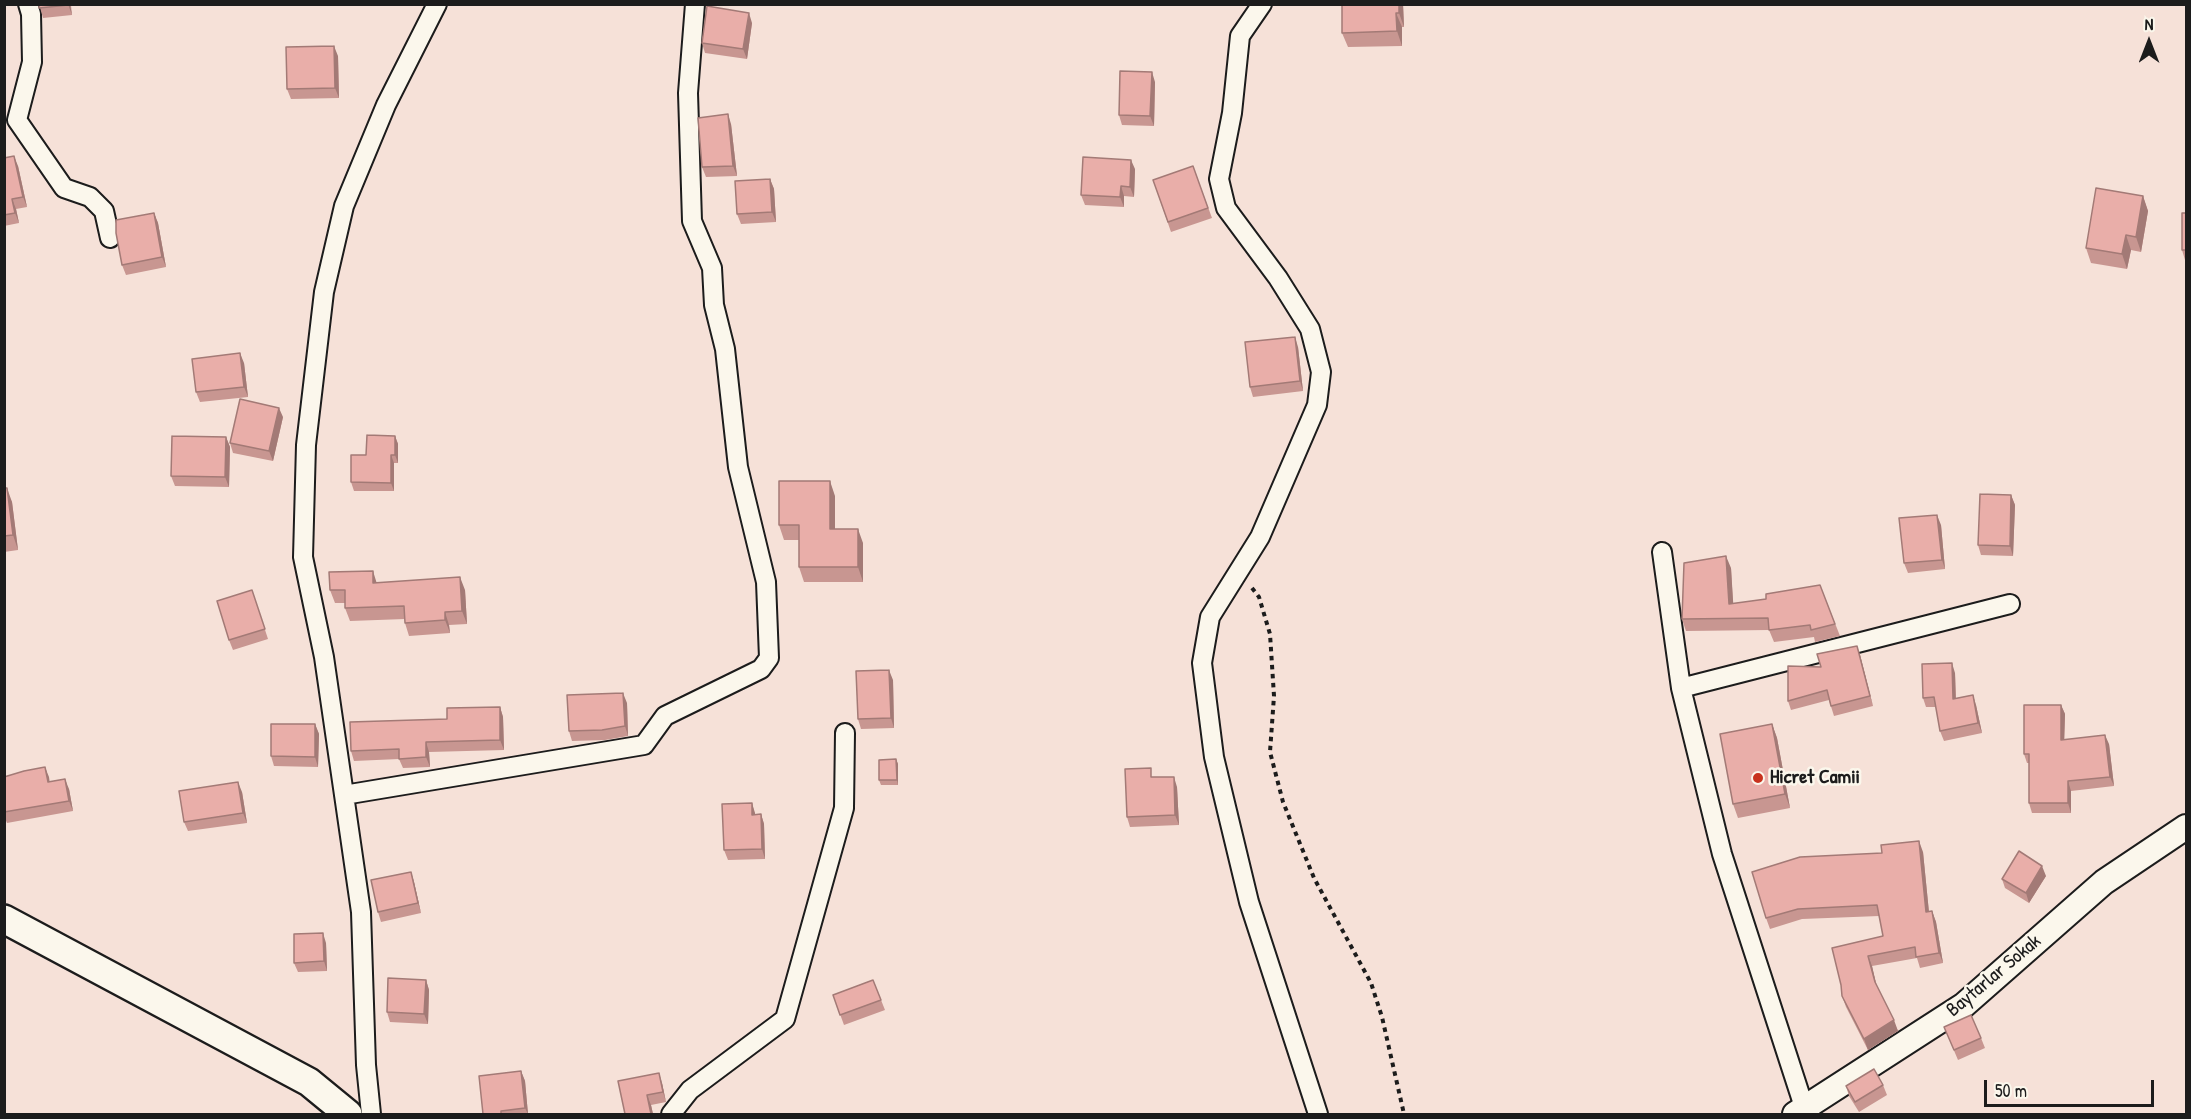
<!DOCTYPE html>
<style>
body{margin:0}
#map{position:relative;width:2191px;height:1119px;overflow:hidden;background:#f6e1d8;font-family:"Patrick Hand",sans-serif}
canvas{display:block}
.frame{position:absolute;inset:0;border:6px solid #1c1c1c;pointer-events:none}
.north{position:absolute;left:2119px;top:12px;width:60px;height:60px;-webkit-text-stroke:4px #fbf7ec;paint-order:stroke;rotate:0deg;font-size:16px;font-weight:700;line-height:24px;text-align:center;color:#1c1c1c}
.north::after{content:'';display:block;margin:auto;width:21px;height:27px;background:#1c1c1c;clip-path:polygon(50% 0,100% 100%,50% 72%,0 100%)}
.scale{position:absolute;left:1984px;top:1080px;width:170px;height:27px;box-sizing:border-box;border:3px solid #1c1c1c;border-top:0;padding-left:8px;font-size:18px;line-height:21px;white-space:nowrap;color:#1c1c1c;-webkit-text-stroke:4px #fbf7ec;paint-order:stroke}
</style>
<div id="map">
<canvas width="2191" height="1119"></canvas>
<div class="frame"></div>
<div class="north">N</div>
<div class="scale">50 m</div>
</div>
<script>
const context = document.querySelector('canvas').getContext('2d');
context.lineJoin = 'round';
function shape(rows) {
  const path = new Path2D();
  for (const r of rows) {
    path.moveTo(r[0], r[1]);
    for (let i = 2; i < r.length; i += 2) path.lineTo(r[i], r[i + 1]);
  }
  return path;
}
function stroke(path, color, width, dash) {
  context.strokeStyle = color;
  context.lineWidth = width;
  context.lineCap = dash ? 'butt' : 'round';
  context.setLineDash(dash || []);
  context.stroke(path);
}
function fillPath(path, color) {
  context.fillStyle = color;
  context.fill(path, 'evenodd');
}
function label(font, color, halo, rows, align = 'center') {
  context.font = font + ' "Patrick Hand",sans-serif';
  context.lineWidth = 5;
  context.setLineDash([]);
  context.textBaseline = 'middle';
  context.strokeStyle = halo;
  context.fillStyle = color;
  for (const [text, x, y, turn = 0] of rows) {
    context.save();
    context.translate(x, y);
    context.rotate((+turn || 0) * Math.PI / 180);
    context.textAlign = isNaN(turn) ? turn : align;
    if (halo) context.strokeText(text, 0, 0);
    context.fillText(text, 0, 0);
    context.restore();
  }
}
const path = shape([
 [1252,588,1259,597,1270,634,1274,696,1270,752,1283,802,1314,878,1371,983,1382,1017,1404,1114]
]);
const minor = shape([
 [28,4,31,14,32,62,17,120,64,188,90,197,104,211,110,238],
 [1262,4,1240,36,1232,113,1219,179,1226,208,1278,278,1310,329,1321,372,1317,405,1260,537,1210,617,1202,663,1214,757,1249,902,1318,1114],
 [1662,552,1681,688,1722,854,1805,1110],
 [1681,688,2010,604],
 [344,795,644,745,665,716,761,669,769,658,766,582,738,467,725,349,714,305,712,268,692,221,688,93,695,4],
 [371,1114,366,1065,361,912,324,657,303,557,306,445,324,292,344,206,386,105,437,4],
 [671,1114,690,1090,785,1019,844,808,845,733]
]);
const tertiary = shape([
 [1795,1114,1964,1005,2104,882,2186,827]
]);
const secondary = shape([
 [4,919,309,1082,348,1114]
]);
const wall = shape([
 [39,4,80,4,71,5,72,15,43,18],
 [1403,4,1404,27,1402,27,1402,46,1348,47,1342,33],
 [752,23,747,59,705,53,702,43],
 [338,56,339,98,291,99,287,89],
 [1155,82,1154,126,1122,125,1119,115],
 [731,124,737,176,706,177,702,167],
 [4,158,18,166,27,207,16,209,19,223,4,226],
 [1193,166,1212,218,1171,232,1153,180],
 [1135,169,1134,197,1124,196,1124,207,1085,205,1081,195],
 [770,179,774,189,776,222,741,224,737,214],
 [2143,196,2148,211,2141,252,2131,250,2127,269,2091,263,2086,248],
 [154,213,158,223,166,267,126,275,122,265],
 [2187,213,2187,260,2185,260,2182,250],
 [1298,347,1303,391,1253,397,1250,387],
 [244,363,248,397,200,402,196,392],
 [283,417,273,461,233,453,230,443],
 [395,436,398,444,398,463,394,463,394,491,354,491,351,482,366,455],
 [226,437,230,447,229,487,175,486,171,476],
 [4,488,12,502,18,550,4,552],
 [2011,495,2015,505,2013,556,1981,555,1978,545],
 [835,496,835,529,863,543,863,582,804,582,799,567,799,540,784,540,779,525],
 [1941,525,1945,569,1908,573,1904,563],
 [1731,568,1733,604,1766,599,1820,585,1840,636,1815,642,1814,637,1774,642,1769,630,1686,631,1682,619],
 [377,582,465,590,467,624,449,625,450,633,409,636,405,623,405,619,350,621,345,608,345,603,335,603,330,590],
 [252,590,268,639,233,650,229,640],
 [1860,655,1873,706,1834,716,1829,700,1791,710,1788,701,1821,667],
 [1955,673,1956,698,1976,705,1982,733,1944,741,1940,731,1936,707,1926,707,1923,698],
 [893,680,894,728,861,729,858,719],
 [627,703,628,736,605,740,572,741,569,731],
 [2061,705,2065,714,2064,740,2109,744,2114,786,2071,791,2071,813,2032,813,2029,803,2029,763,2027,763,2024,754],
 [500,707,503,717,504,750,429,752,430,767,403,768,399,759,354,761,351,751,447,719],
 [315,724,319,734,318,767,274,766,271,756],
 [1772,724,1777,738,1790,808,1738,818,1733,804],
 [896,759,898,764,898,785,881,785,879,780],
 [45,767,49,782,69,789,73,811,7,823,4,816,4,777],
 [1154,777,1177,787,1179,825,1130,827,1127,817],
 [242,792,247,823,188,831,184,822],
 [752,803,755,815,761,814,764,824,765,859,728,860,724,850],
 [1923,852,1929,912,1932,911,1936,922,1943,963,1920,968,1917,958,1872,966,1877,987,1898,1031,1868,1050,1846,1007,1842,996,1841,985,1883,936,1879,916,1802,919,1770,929,1766,918],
 [411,872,414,882,421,913,381,922,378,912],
 [2046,876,2029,903,2005,888,2002,879],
 [326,943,327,971,298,972,294,963],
 [426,980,429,990,428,1024,390,1022,387,1012],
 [873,980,885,1010,844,1025,833,995],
 [1944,1027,1981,1038,1985,1048,1958,1060],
 [521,1071,525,1081,528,1114,483,1114],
 [662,1083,666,1102,651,1105,653,1114,625,1114],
 [1883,1085,1887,1095,1859,1112,1849,1096,1846,1086]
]);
const shadedWall = shape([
 [68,4,70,4,72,15],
 [1399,4,1403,4,1404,27,1399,13],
 [749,13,752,23,747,59,743,49],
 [1396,13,1402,27,1402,46,1397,31],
 [334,46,338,56,339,98,335,88],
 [1152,72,1155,82,1154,126,1150,116],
 [728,114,731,124,737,176,733,166],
 [14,156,18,166,27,207,23,197],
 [1131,160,1135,169,1134,197,1130,187],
 [770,179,774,189,776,222,772,212],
 [1121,186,1124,196,1124,207,1120,197],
 [2143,196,2148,211,2141,252,2136,237],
 [12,199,16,209,19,223,15,213],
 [154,213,158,223,166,267,162,257],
 [2126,235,2131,250,2127,269,2122,254],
 [1295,337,1298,347,1303,391,1300,381],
 [240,353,244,363,248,397,244,387],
 [279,408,283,417,273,461,269,451],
 [395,436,398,444,398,463,395,455],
 [226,437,230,447,229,487,225,477],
 [391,455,394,463,394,491,391,483],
 [830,481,835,496,835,543,830,529],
 [7,488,12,502,18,550,13,535],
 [2011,495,2015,505,2013,556,2010,546],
 [1937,515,1941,525,1945,569,1942,560],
 [858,529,863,543,863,582,858,567],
 [1726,556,1731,568,1734,616,1729,604],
 [373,571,377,584,373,583],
 [460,577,465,590,467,624,462,611],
 [445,612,449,625,450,633,445,620],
 [1857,646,1860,655,1873,706,1870,696],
 [1952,663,1955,673,1956,709,1953,699],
 [889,670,893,680,894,728,891,718],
 [623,693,627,703,628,736,625,726],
 [1973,695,1976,705,1982,733,1978,723],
 [2061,705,2065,714,2064,749,2061,740],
 [500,707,503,717,504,750,500,740],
 [315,724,319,734,318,767,315,757],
 [1772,724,1777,738,1790,808,1785,794],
 [2105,735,2109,744,2114,786,2110,777],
 [426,742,429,752,430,767,426,757],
 [896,759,898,764,898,785,897,780],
 [45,767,49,777,51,792,48,782],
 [1174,777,1177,787,1179,825,1175,815],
 [65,779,69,789,73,811,69,801],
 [2068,781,2071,791,2071,813,2068,803],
 [238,782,242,792,247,823,243,813],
 [752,803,755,813,755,825,752,815],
 [761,814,764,824,765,859,762,849],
 [1919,841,1923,852,1930,923,1926,912],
 [2042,866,2046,876,2029,903,2026,893],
 [411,872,414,882,421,913,418,903],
 [1932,911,1936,922,1943,963,1939,953],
 [323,933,326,943,327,971,324,961],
 [1868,956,1872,966,1878,993,1875,982],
 [426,980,429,990,428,1024,424,1014],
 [1894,1020,1898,1031,1868,1050,1864,1039],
 [521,1071,525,1081,528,1114,525,1108],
 [659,1073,662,1083,666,1102,663,1092],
 [647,1095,651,1105,653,1114,651,1114]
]);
const building = shape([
 [39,4,68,4,68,5,39,8,39,4],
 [1342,4,1399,4,1399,13,1396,13,1397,31,1342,33,1342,4],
 [707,6,749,13,743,49,702,43,707,6],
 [334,46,335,88,287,89,286,47,334,46],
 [1120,71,1152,72,1150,116,1119,115,1120,71],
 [728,114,733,166,702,167,698,118,728,114],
 [14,156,23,197,12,199,15,213,4,215,4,158,14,156],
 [1083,157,1131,160,1130,187,1121,186,1120,197,1081,195,1083,157],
 [1193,166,1208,208,1168,222,1153,180,1193,166],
 [770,179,772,212,737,214,735,181,770,179],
 [2096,188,2143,196,2136,237,2126,235,2122,254,2086,248,2096,188],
 [154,213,162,257,122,265,116,233,116,220,154,213],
 [2182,213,2187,213,2187,250,2182,250,2182,213],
 [1295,337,1300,381,1250,387,1245,342,1295,337],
 [240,353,244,387,196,392,192,359,240,353],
 [240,399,279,408,269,451,230,443,240,399],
 [367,435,395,436,395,455,391,455,391,483,351,482,351,455,366,455,367,435],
 [172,436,226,437,225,477,171,476,172,436],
 [779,481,830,481,830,529,858,529,858,567,799,567,799,525,779,525,779,481],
 [4,488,7,488,13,535,4,536,4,488],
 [1980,494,2011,495,2010,546,1978,545,1980,494],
 [1937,515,1942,560,1904,563,1899,518,1937,515],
 [1726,556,1729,604,1766,599,1766,594,1820,585,1835,624,1811,630,1810,625,1769,630,1768,618,1682,619,1684,563,1726,556],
 [373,571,373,583,460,577,462,611,445,612,445,620,405,623,404,606,345,608,345,590,330,590,329,572,373,571],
 [252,590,265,629,229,640,217,601,252,590],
 [1857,646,1870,696,1831,706,1827,690,1788,701,1788,666,1821,667,1817,654,1857,646],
 [1952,663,1953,699,1973,695,1978,723,1940,731,1934,697,1923,698,1922,664,1952,663],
 [889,670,891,718,858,719,856,671,889,670],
 [623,693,625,726,602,730,569,731,567,695,623,693],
 [2024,705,2061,705,2061,740,2105,735,2110,777,2068,781,2068,803,2029,803,2029,754,2024,754,2024,705],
 [500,707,500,740,426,742,426,757,399,759,399,749,351,751,350,722,447,719,447,708,500,707],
 [271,724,315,724,315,757,271,756,271,724],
 [1772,724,1785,794,1733,804,1720,734,1772,724],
 [896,759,897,780,879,780,879,760,896,759],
 [45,767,48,782,65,779,69,801,4,812,4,777,24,771,45,767],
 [1151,768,1151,777,1174,777,1175,815,1127,817,1125,769,1151,768],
 [238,782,243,813,184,822,179,791,238,782],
 [752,803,752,815,761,814,762,849,724,850,722,804,752,803],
 [1919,841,1926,912,1932,911,1939,953,1916,957,1915,947,1868,956,1875,982,1894,1020,1864,1039,1842,996,1841,985,1832,948,1883,936,1877,905,1798,909,1766,918,1752,872,1800,857,1882,853,1881,845,1919,841],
 [2019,851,2042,866,2026,893,2002,879,2019,851],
 [411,872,418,903,378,912,371,880,411,872],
 [323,933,324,961,294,963,294,934,323,933],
 [388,978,426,980,424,1014,387,1012,388,978],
 [873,980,881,1000,840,1015,833,995,873,980],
 [1971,1015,1981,1038,1954,1050,1944,1027,1971,1015],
 [1874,1069,1883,1085,1855,1102,1846,1086,1874,1069],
 [521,1071,525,1108,501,1111,501,1114,483,1114,479,1076,521,1071],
 [659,1073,663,1092,647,1095,651,1114,625,1114,618,1081,659,1073]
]);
const markers = [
 [1758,778,6,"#c8321e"]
];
const poiNames = [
 ["Hicret Camii",1770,778]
];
const streetNames = [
 ["Baytarlar Sokak",1994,976,-40]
];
stroke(minor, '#1c1c1c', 22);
stroke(tertiary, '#1c1c1c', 28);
stroke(secondary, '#1c1c1c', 32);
stroke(path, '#1c1c1c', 4, [4.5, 4.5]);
stroke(minor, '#fbf7ec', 18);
stroke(tertiary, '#fbf7ec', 24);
stroke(secondary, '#fbf7ec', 27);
fillPath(wall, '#c89691');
fillPath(shadedWall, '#a37a76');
fillPath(building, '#e9aea9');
stroke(building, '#a37a76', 1.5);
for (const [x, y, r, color] of markers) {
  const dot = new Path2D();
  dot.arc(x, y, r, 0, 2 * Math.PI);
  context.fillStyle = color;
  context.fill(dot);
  stroke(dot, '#fbf7ec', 2);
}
label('bold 20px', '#1c1c1c', '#fbf7ec', poiNames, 'left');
label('20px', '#1c1c1c', '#fbf7ec', streetNames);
</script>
